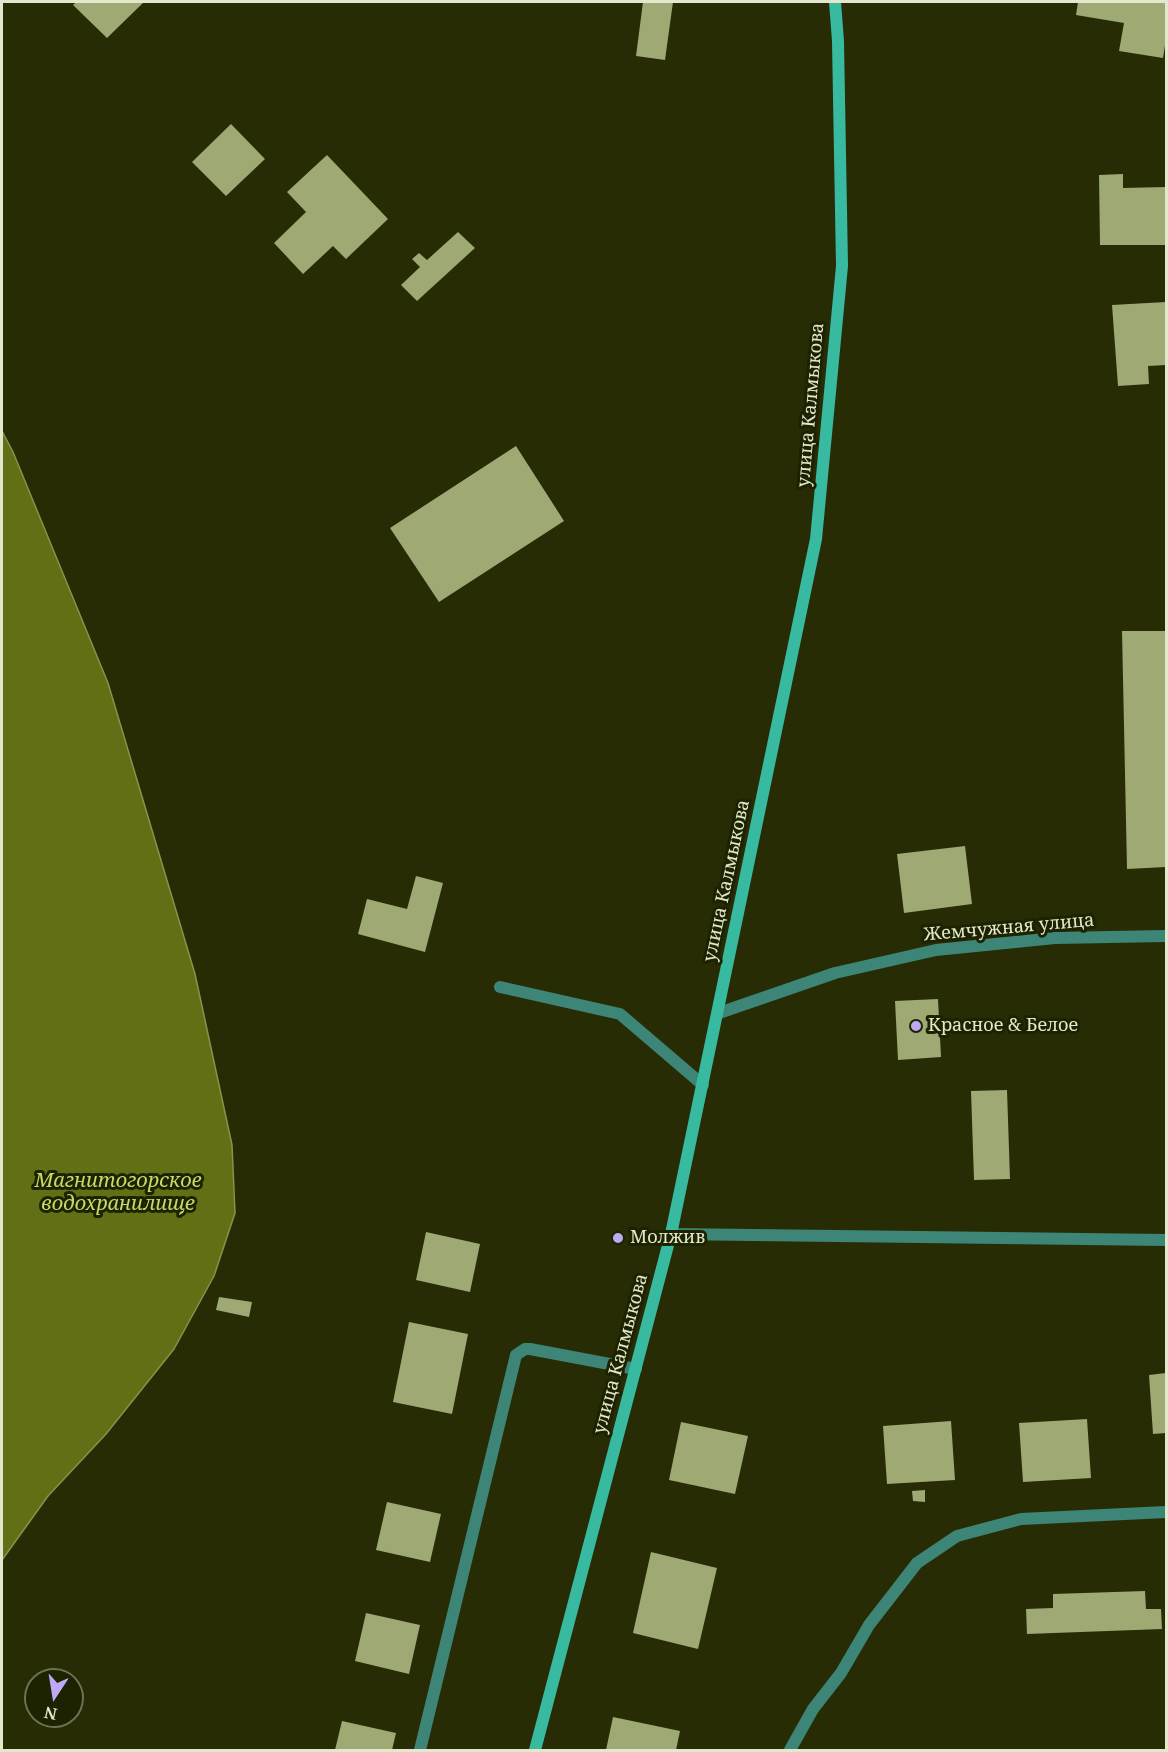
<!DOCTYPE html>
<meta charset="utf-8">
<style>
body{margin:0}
#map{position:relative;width:1168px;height:1752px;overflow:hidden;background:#272c05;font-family:"Noto Serif",serif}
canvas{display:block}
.frame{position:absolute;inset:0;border:3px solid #e2e8cc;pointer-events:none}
.north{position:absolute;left:24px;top:1668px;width:60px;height:60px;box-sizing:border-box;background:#1d2300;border:2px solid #6c7252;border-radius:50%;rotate:192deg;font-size:16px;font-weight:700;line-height:24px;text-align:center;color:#e2e8cc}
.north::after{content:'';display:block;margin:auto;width:21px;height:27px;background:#bfa9f4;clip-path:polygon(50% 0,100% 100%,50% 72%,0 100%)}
</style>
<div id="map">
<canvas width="1168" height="1752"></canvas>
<div class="frame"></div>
<div class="north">N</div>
</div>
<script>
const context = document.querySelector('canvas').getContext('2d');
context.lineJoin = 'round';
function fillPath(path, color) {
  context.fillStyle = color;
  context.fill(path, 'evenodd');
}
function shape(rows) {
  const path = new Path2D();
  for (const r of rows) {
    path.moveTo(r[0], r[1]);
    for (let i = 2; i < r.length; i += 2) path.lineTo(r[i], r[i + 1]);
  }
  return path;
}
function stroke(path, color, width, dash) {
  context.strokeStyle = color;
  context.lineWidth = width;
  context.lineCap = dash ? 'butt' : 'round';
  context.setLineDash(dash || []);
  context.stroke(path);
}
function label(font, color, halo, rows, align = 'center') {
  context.font = font + ' "Noto Serif",serif';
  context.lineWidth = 6;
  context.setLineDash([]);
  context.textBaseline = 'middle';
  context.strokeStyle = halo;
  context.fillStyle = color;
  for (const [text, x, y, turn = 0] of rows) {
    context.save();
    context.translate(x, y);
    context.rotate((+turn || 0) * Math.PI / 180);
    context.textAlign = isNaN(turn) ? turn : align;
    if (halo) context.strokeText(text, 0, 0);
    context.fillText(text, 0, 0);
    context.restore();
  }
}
const water = shape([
 [2,431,13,452,108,683,195,974,232,1145,235,1213,214,1276,174,1349,106,1434,48,1496,2,1560,2,431]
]);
const building = shape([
 [76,2,144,2,107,38,73,5],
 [643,2,673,2,665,60,636,56],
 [1078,2,1166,2,1166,39,1163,58,1119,51,1124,23,1076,15],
 [231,124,265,159,226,196,192,162],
 [327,155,388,219,346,259,333,246,303,274,274,243,306,212,287,192],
 [1123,174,1123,188,1166,187,1166,245,1100,245,1099,175],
 [458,232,475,248,417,301,401,285,420,267,412,259,419,253,427,260],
 [1166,302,1166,365,1148,366,1149,384,1118,386,1112,305],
 [516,446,564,521,439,602,390,528],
 [1122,631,1166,631,1166,867,1127,869],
 [965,846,972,904,904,913,897,854],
 [416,876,443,883,425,952,358,934,367,899,407,909],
 [938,999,941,1057,898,1060,895,1001],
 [1007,1090,1010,1179,974,1180,971,1091],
 [426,1232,480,1244,470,1292,416,1280],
 [219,1297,252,1302,249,1317,216,1310],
 [409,1322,468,1334,452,1414,393,1402],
 [1166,1373,1166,1433,1153,1434,1149,1375],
 [1087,1419,1091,1478,1023,1482,1019,1423],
 [951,1421,955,1480,887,1484,883,1426],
 [681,1422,748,1436,735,1494,669,1480],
 [925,1490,925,1502,913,1501,912,1491],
 [387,1502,441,1514,430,1562,376,1550],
 [651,1552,717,1568,698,1649,633,1633],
 [1145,1591,1146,1609,1161,1609,1162,1629,1027,1634,1026,1609,1053,1608,1053,1594],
 [366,1613,420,1625,409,1674,355,1661],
 [613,1717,680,1731,676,1750,606,1750],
 [342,1721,396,1733,392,1750,335,1750]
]);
const service = shape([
 [500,987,620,1014,703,1085],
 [671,1234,1166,1240]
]);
const minor = shape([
 [719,1013,835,973,936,950,1055,938,1166,936],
 [420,1750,516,1355,525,1349,530,1349,636,1369],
 [790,1750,813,1709,841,1673,869,1625,917,1563,957,1536,1021,1519,1166,1512]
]);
const secondary = shape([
 [535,1750,671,1234,816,539,842,266,838,41,835,2]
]);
const markers = [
 [916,1026,6,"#bfa9f4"],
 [618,1238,6,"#bfa9f4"]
];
const streetNames = [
 ["улица Калмыкова",811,405,-85],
 ["улица Калмыкова",727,881,-78],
 ["Жемчужная улица",1009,928,-5],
 ["улица Калмыкова",621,1354,-75]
];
const poiNames = [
 ["Красное & Белое",928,1026],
 ["Молжив",630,1238]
];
const waterNames = [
 ["Магнитогорское",118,1181],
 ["водохранилище",118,1204]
];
fillPath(water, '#636f14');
stroke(water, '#89934b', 1.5);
fillPath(building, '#9ea974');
stroke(service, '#3d8576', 12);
stroke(minor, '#3d8576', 12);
stroke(secondary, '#38baa1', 12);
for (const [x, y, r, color] of markers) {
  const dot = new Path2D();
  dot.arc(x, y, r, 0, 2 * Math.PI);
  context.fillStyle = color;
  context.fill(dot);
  stroke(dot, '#1d2300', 2);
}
label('18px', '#e2e8cc', '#1d2300', streetNames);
label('18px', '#e2e8cc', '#1d2300', poiNames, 'left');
label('italic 20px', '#c7da68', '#1d2300', waterNames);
</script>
